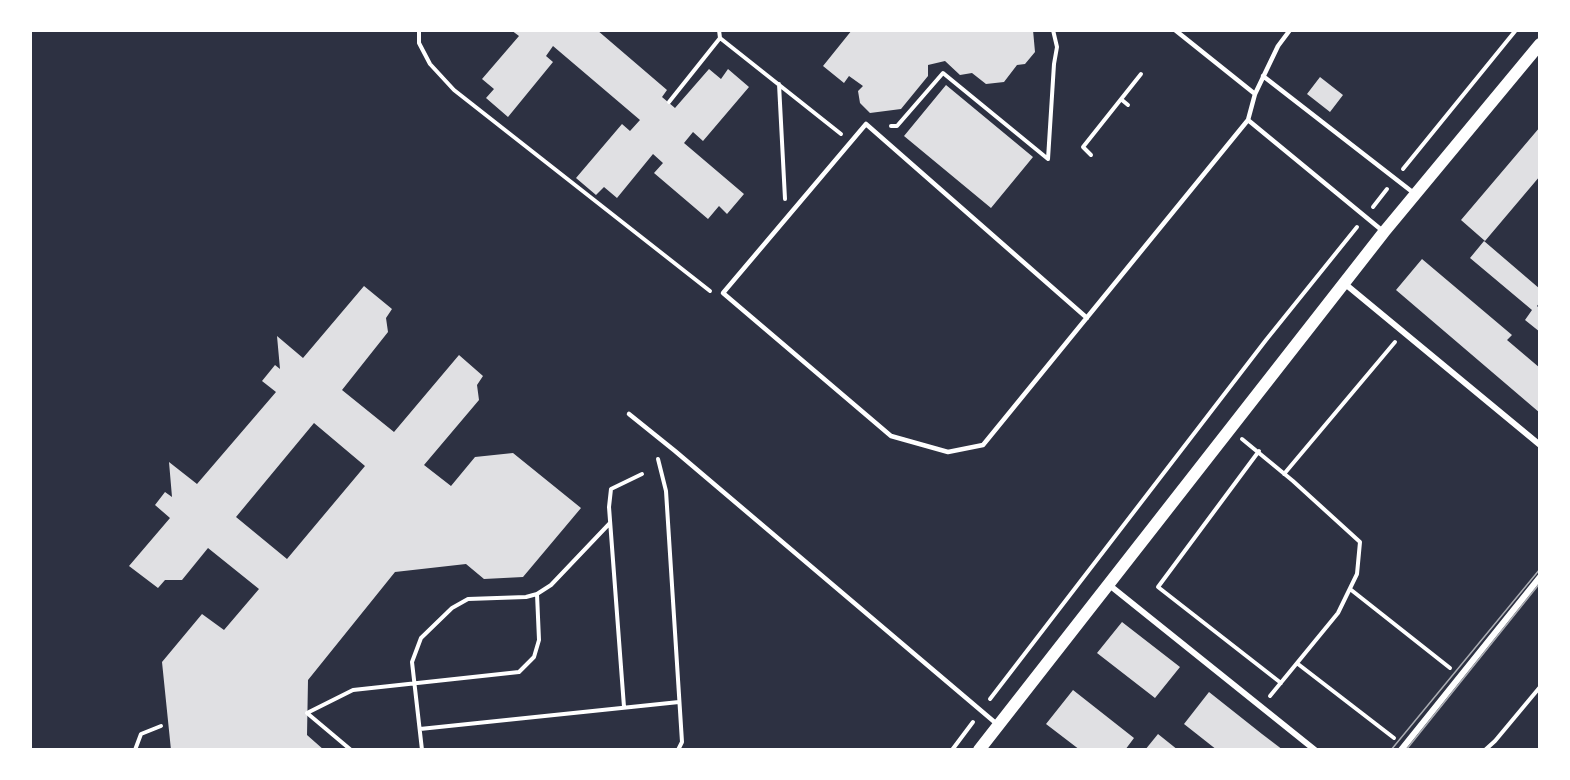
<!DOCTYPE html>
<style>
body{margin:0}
#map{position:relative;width:1570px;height:780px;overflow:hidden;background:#2d3142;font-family:"Noto Sans",sans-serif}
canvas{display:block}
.frame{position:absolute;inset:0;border:32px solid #fff;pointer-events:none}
</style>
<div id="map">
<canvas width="1570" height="780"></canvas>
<div class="frame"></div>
</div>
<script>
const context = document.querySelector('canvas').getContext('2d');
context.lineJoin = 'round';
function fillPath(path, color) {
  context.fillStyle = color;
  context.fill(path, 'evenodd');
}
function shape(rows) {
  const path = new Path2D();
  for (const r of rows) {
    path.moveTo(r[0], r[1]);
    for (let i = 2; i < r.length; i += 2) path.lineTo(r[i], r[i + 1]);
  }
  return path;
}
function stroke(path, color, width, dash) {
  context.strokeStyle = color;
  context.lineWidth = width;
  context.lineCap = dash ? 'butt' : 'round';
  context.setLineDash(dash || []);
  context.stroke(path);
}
const building = shape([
 [511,30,597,30,667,90,662,97,675,108,709,69,721,79,728,69,749,87,703,141,693,132,684,143,744,194,727,214,719,206,708,219,654,173,663,163,653,154,617,198,604,187,596,195,576,178,622,124,630,131,640,120,553,46,546,56,553,62,508,117,486,98,494,89,482,79,519,36],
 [852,30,1033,30,1035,52,1025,64,1017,65,1004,82,986,84,972,73,960,75,945,61,928,65,928,76,901,109,870,113,860,103,858,91,863,86,849,76,844,83,823,66],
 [1320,77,1343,95,1330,112,1307,94],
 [946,85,1033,157,991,208,904,136],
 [1540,127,1540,176,1485,241,1461,220],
 [1484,241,1540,289,1540,302,1537,306,1540,309,1540,332,1525,320,1532,310,1470,258],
 [1422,259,1512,335,1507,340,1540,368,1540,413,1396,290],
 [364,286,392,309,386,318,388,332,342,390,394,432,459,355,483,376,477,385,479,400,424,465,451,486,475,457,513,453,581,508,523,577,484,579,466,564,395,572,308,680,307,735,324,750,171,750,162,662,202,614,224,630,259,589,208,548,182,580,165,580,158,588,129,566,170,518,155,505,165,492,172,497,169,462,197,484,276,392,262,381,275,365,280,369,277,336,303,358],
 [314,423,365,466,287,559,236,517],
 [1122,622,1180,667,1155,698,1097,653],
 [1073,690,1134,738,1125,750,1080,750,1046,724],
 [1209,692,1262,734,1283,750,1217,750,1184,724],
 [1158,734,1178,750,1145,750]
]);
const path = shape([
 [419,30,419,43,430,64,454,90,710,291],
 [719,30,720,38],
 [779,84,785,199],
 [1122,100,1128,105],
 [669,102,720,38,841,134],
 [891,126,897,126,943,73,1048,159],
 [1091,155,1083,147,1141,74],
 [1048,159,1054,64,1057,47,1053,30],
 [1403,169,1516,30],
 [1373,207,1387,189],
 [1242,439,1293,481,1360,542,1357,574,1338,613,1270,696],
 [1259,451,1158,587,1281,683],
 [658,459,666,491,682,742,678,750],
 [1284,474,1395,342],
 [1350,589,1450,668],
 [1298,664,1394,738],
 [990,699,1266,340,1357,227],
 [624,707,609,507,611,489,642,474],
 [420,729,679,702],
 [135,750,141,734,161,726],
 [351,750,307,713,353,690,519,672,534,657,539,640,537,594],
 [422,750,412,662,421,638,452,608,468,599,526,597,537,594,551,585,610,523],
 [952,750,973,722],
 [1485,750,1495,741,1540,687]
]);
const service = shape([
 [1175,30,1255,94],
 [1263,76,1415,194],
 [1248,120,1384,232],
 [1087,318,866,124,723,293,891,436,948,452,983,445,1248,120,1255,94,1278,46,1290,30],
 [629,414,675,451,998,725]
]);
const minor = shape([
 [1344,283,1540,445],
 [1108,584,1315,750],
 [1401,750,1540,577]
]);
const secondary = shape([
 [979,750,1384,232,1540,44]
]);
const tram = shape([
 [1391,750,1540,569],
 [1406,750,1540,583]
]);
fillPath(building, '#e0e0e3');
stroke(path, '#fff', 4);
stroke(service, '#fff', 4.5);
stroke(minor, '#fff', 6);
stroke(secondary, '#fff', 12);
stroke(tram, '#abadb3', 1.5);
</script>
